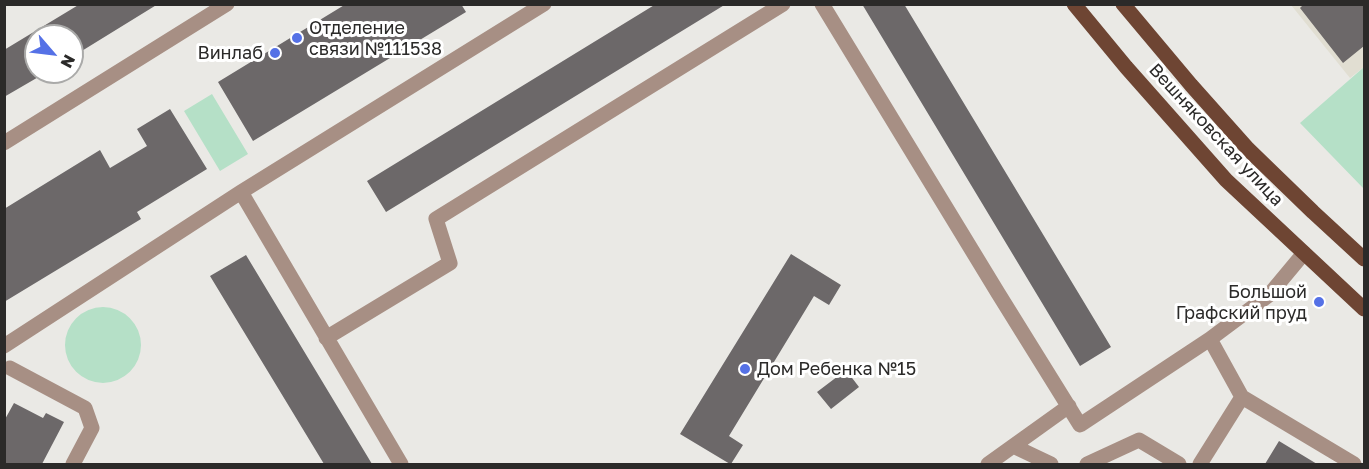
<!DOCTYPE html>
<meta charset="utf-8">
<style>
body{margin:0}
#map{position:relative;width:1369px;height:469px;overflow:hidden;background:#eae9e5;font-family:"Golos Text",sans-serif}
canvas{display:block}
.frame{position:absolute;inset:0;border:6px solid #2b2a29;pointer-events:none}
.north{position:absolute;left:24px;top:24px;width:60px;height:60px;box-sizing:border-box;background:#fff;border:2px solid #aaaaa9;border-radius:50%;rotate:118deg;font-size:16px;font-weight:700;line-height:24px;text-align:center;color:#2b2a29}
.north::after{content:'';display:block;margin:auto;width:21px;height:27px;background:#5571e6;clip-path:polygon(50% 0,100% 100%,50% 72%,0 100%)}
</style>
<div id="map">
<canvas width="1369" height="469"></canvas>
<div class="frame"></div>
<div class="north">N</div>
</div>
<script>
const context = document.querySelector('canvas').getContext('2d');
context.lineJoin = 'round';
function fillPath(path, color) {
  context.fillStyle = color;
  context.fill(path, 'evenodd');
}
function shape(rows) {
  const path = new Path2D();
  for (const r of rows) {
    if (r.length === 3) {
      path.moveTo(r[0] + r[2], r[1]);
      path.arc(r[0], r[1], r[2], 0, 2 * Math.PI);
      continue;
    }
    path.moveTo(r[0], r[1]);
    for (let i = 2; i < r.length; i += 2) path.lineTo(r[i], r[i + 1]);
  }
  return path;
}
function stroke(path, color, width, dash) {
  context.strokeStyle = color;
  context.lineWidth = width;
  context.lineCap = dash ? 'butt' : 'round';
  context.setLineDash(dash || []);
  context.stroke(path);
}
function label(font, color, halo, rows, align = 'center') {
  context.font = font + ' "Golos Text",sans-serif';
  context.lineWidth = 6;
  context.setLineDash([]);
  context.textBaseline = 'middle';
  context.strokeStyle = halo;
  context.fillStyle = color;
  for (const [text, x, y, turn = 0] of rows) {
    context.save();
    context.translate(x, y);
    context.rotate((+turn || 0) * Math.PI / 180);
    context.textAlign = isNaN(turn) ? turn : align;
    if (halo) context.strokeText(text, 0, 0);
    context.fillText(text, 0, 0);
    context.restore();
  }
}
const built = shape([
 [1291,5,1364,5,1364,67,1350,78]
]);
const green = shape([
 [1364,67,1364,189,1300,123],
 [212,94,248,154,220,171,184,111],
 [103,345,38]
]);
const building = shape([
 [80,4,158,4,72,57,72,36,36,36,36,72,47,72,4,97,4,50],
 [346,4,461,4,466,12,253,141,218,82],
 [656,4,726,4,386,212,367,181],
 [862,4,904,4,1111,347,1080,366],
 [1304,4,1364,4,1364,46,1343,63,1300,8],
 [170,109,207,169,137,212,141,219,4,302,4,209,100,150,110,168,147,146,137,129],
 [791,254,841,285,829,305,814,296,729,436,743,445,731,464,730,464,680,434],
 [246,255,372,464,324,464,210,276],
 [846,370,859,387,831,409,817,392],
 [14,403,43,418,46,413,64,422,42,464,4,464,4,421],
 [1279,441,1317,464,1265,464]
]);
const minor = shape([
 [822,4,998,293,1080,425,1210,339,1269,295,1304,253],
 [4,143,227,4],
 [241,192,401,464],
 [326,338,450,263,436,219,783,4],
 [4,346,241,192,544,4],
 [10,368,85,408,92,428,73,464],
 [1242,397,1354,464],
 [1013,446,1051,464],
 [988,464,1069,406],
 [1087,464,1139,440,1179,464],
 [1200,464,1242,397,1210,339]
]);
const major = shape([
 [1074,4,1126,67,1226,180,1364,309],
 [1123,4,1191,85,1248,149,1313,212,1364,259]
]);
const markers = [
 [297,38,6,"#5571e6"],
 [275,53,6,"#5571e6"],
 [1319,302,6,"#5571e6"],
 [745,369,6,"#5571e6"]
];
const poiNames = [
 ["Отделение",309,28],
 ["связи №111538",309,49],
 ["Винлаб",263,53,"right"],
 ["Большой",1307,292,"right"],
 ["Графский пруд",1307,313,"right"],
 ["Дом Ребенка №15",757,369]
];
const streetNames = [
 ["Вешняковская улица",1216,135,47]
];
fillPath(built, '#e1ded2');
fillPath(green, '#b5e0c7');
fillPath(building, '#6c6869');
stroke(minor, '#a78f84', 15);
stroke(major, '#6e4533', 15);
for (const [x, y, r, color] of markers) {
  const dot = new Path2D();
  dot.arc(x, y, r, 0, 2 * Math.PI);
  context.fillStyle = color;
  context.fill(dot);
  stroke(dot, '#fff', 2);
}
label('18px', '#2b2a29', '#fff', poiNames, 'left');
label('18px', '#2b2a29', '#fff', streetNames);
</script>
